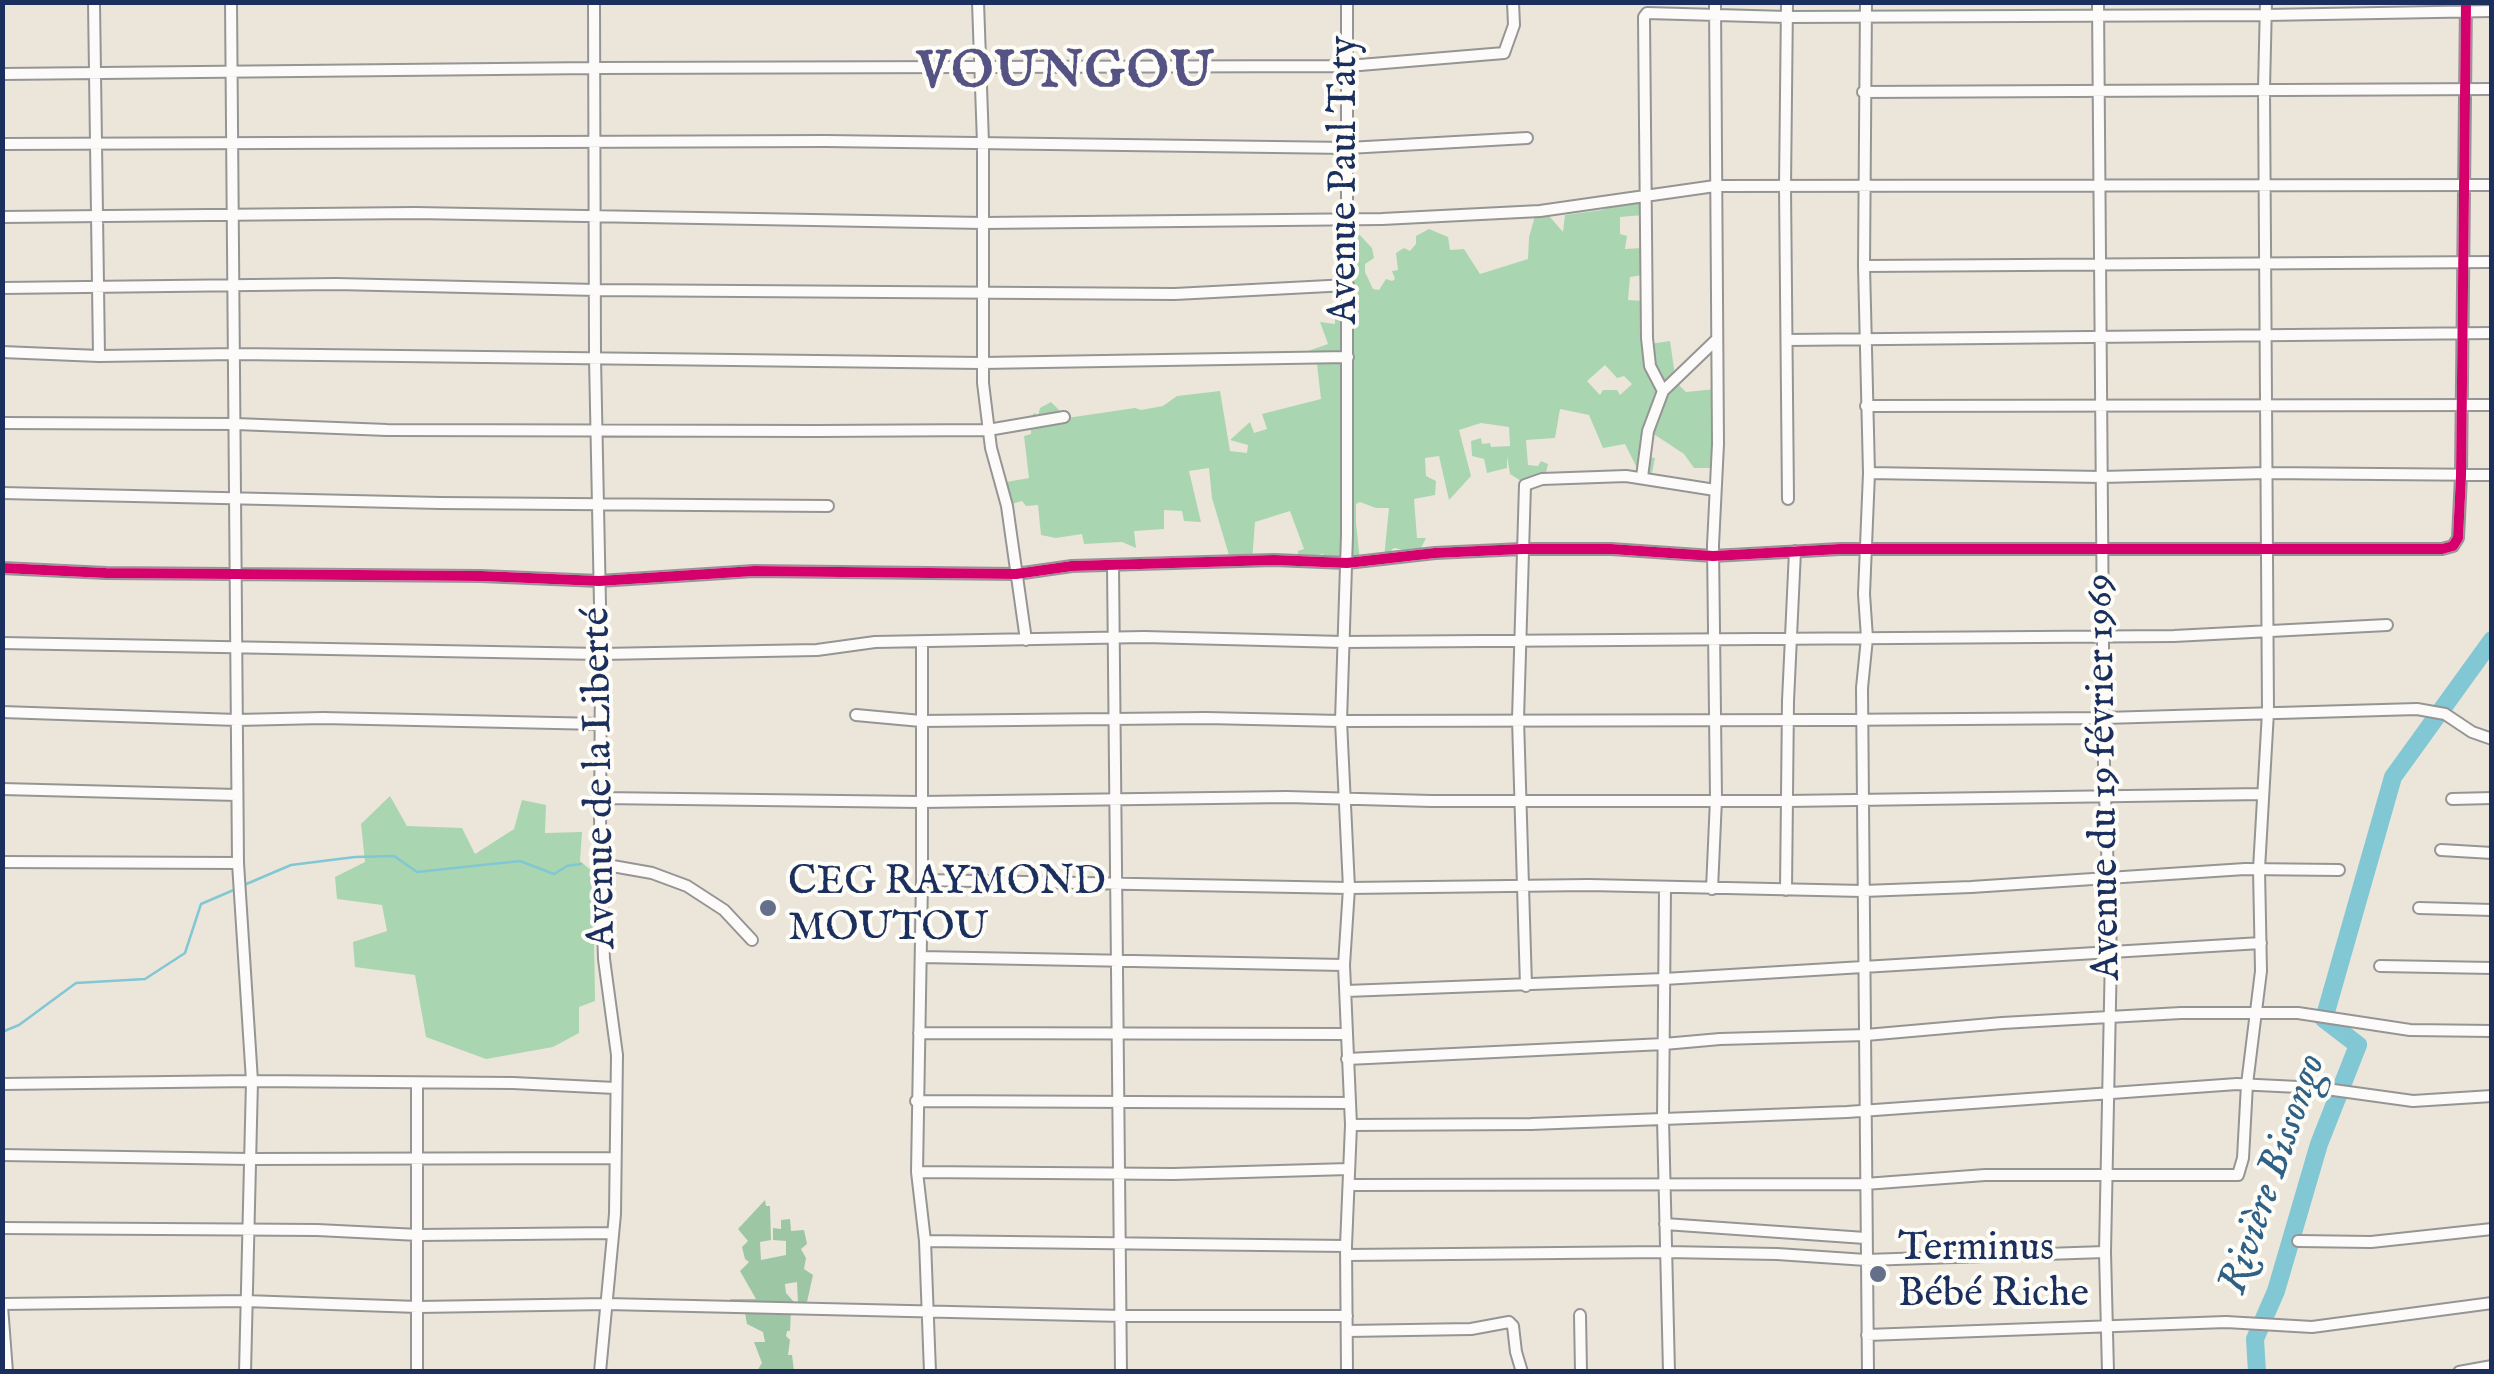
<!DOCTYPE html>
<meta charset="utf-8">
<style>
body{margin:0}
#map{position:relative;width:2494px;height:1374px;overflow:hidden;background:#ece6da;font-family:"IM FELL English",serif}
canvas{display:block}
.frame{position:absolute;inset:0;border:5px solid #1b2f5e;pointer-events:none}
</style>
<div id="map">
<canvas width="2494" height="1374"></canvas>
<div class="frame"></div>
</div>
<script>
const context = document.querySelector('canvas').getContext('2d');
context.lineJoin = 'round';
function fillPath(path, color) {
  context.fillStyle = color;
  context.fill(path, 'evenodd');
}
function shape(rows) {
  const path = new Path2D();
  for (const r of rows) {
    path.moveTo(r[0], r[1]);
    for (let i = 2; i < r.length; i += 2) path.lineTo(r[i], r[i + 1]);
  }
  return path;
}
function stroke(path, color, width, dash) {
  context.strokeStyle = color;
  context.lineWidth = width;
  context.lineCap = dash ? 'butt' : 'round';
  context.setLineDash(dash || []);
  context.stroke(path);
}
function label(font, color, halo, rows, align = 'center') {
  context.font = font + ' "IM FELL English",serif';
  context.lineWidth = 8;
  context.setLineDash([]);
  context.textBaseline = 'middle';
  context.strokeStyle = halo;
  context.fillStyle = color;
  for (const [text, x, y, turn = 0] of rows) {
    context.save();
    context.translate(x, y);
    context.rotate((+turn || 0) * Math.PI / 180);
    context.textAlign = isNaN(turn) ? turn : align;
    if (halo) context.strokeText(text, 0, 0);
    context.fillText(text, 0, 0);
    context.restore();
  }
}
const green = shape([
 [1630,199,1642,200,1644,215,1620,217,1620,234,1627,236,1625,249,1642,248,1643,275,1630,277,1628,300,1642,301,1650,344,1670,341,1676,382,1686,392,1716,389,1713,468,1694,468,1684,454,1652,433,1649,457,1655,458,1652,473,1640,474,1625,444,1603,448,1589,415,1560,409,1555,438,1526,440,1528,465,1538,466,1541,461,1548,464,1545,477,1521,481,1510,474,1507,456,1507,468,1487,473,1484,459,1472,456,1471,441,1481,438,1482,444,1490,443,1491,447,1510,446,1509,427,1481,423,1459,430,1471,476,1449,500,1439,456,1425,458,1426,476,1436,481,1435,495,1414,499,1417,538,1426,538,1418,554,1395,548,1392,549,1390,556,1384,558,1389,508,1376,508,1360,502,1356,504,1356,523,1360,561,1349,562,1342,550,1339,562,1325,561,1323,554,1318,555,1320,562,1298,561,1298,551,1304,549,1290,511,1255,522,1252,561,1231,562,1212,498,1209,468,1189,471,1201,522,1184,521,1182,511,1164,510,1164,529,1134,531,1136,548,1122,542,1084,544,1082,534,1056,538,1041,535,1038,505,1026,506,1022,501,1002,507,1001,483,1029,478,1024,436,1031,434,1031,416,1035,413,1038,416,1040,408,1051,402,1067,418,1135,408,1141,410,1163,406,1177,396,1220,391,1230,451,1247,453,1248,445,1230,440,1250,422,1254,433,1267,429,1262,414,1321,399,1317,364,1312,357,1288,358,1328,344,1320,322,1335,324,1335,314,1344,309,1353,240,1357,232,1372,248,1374,258,1365,264,1365,272,1373,289,1379,290,1386,279,1392,281,1395,279,1392,271,1398,270,1396,253,1404,248,1410,251,1416,244,1416,236,1429,229,1448,237,1450,250,1464,249,1480,274,1528,259,1529,237,1537,209,1543,209,1563,232,1565,215,1602,210],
 [1605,365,1617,378,1624,376,1632,384,1620,395,1617,390,1603,390,1600,395,1587,381],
 [390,796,407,826,462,828,475,854,514,829,522,800,546,805,545,833,582,832,580,861,593,872,595,1001,579,1007,579,1033,553,1047,486,1059,426,1037,415,975,355,967,353,942,387,931,382,905,337,899,335,877,365,862,361,824]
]);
const forest = shape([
 [765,1200,766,1206,770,1206,771,1240,760,1242,761,1260,786,1255,786,1241,773,1240,773,1228,781,1229,781,1220,790,1219,791,1231,804,1230,807,1244,801,1249,806,1258,804,1269,813,1275,807,1302,798,1303,797,1282,785,1284,786,1293,794,1302,786,1306,791,1310,790,1331,787,1331,786,1336,790,1340,788,1355,792,1355,794,1371,757,1371,762,1363,754,1342,765,1342,763,1332,747,1324,745,1313,733,1313,730,1299,756,1299,740,1271,749,1262,745,1259,742,1247,748,1241,738,1229]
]);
const stream = shape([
 [244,885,291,865,355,857,394,856,417,872,520,861,554,874,567,866,581,864],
 [2,1032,19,1025,76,983,145,979,185,953,201,904,236,889]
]);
const river = shape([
 [2257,1372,2255,1339,2276,1291,2319,1144,2358,1045,2324,1019,2393,777,2492,640]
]);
const minor = shape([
 [94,2,99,356],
 [231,2,238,863,252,1081,245,1372],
 [594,2,595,358,601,654,600,842,604,959,617,1055,615,1214,600,1372],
 [978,2,983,143,983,383,991,448,1007,506,1026,640],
 [1347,2,1347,535,1341,721,1349,888,1344,965,1351,1125,1346,1246,1347,1372],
 [1787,2,1785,187,1788,499],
 [1866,2,1864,266,1869,473,1864,594,1867,638,1862,688,1868,1372],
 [2098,2,2104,768,2111,953,2105,1252,2108,1372],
 [2,74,595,68,1348,66,1504,53,1514,25,1513,2],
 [1863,92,2492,89],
 [2,144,826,141,1348,148,1527,138],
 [2,217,415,213,983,223,1382,219,1540,211,1715,186,2492,185],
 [1864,266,2492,262],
 [2,288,336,284,596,290,1175,294,1348,285],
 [1787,340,2492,333],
 [2,352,99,356,236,354,982,363,1348,357],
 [1663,391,1650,366,1647,338,1644,17,1647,13,1787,17,2266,15,2492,11],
 [1866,406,2492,405],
 [2,423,236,424,387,430,817,431,988,430,1064,417],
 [1869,473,2101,477,2267,473,2492,475],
 [1642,477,1648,431,1663,391,1715,341],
 [2,493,440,503,828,506],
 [1113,565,1121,1372],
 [2,568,106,573,481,576,599,581,754,571,1016,574,1072,566,1274,560,1347,563,1435,553,1522,549,1611,549,1713,556,1840,549,2442,549,2453,546,2458,538,2461,476,2466,2],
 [2,643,601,654,817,650,875,642,1144,637,1343,642,2174,636,2387,625],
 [922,644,922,880,917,1172,925,1241,930,1372],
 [2,712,237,720,323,718,601,724],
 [856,715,921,721,1206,718,1341,721,1825,720,2104,718,2417,709,2445,714,2472,732,2492,739],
 [2,789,237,795],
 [600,798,921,802,1287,797,1431,801,1788,801,2262,794],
 [2452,799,2492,798],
 [2441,850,2492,853],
 [2,862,238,863],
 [601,864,652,873,687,886,724,910,752,940],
 [922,880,1349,888,1589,885,1863,891,1971,887,2245,869,2339,870],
 [1665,888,1663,1119,1669,1372],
 [1712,889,1716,799,1713,545,1718,444,1715,2],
 [1786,890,1788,701,1795,551],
 [2419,908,2492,910],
 [921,957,1344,965],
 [2380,966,2492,968],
 [1526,986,1518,719,1525,485,1542,479,1626,476,1715,490],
 [1346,991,1664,979,2261,943],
 [919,1033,1346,1034],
 [1347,1059,1664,1044,1720,1039,1866,1035,2002,1023,2181,1013,2298,1013,2410,1030,2492,1031],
 [417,1083,417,1372],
 [2,1084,252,1081,513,1083,615,1088],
 [916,1101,1350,1103],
 [1351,1125,1531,1124,1847,1112,2237,1084,2319,1088,2413,1101,2492,1096],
 [2,1155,249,1159,615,1158],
 [917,1172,1174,1174,1349,1169],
 [1349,1185,1865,1184,1985,1175,2238,1175,2243,1158,2247,1084,2261,971,2259,869,2268,712,2264,89,2266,2],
 [1665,1224,1865,1238],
 [2,1228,317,1230,419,1235,613,1233],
 [925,1241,1346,1246],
 [2298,1241,2371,1242,2492,1229],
 [1346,1255,1666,1252,1777,1254,1866,1260,2105,1252],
 [2,1304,245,1301,418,1307,607,1304,1123,1316,1347,1316],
 [2,1306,7,1372],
 [1580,1315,1581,1372],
 [1347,1331,1471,1329,1509,1322,1513,1326,1516,1352,1522,1372],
 [1867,1335,2226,1322,2312,1327,2492,1303],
 [2459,1372,2492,1366]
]);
const cycleway = shape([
 [2,568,106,573,481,576,599,581,754,571,1016,574,1072,566,1274,560,1347,563,1435,553,1522,549,1611,549,1713,556,1840,549,2442,549,2453,546,2458,538,2461,476,2466,2]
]);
const markers = [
 [768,908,10,"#646f89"],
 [1878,1274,10,"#646f89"]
];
const streetNames = [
 ["Avenue Paul Taty",1347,180,-90],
 ["Avenue du 19 février 1969",2106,777,-91],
 ["Avenue de la Liberté",602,778,-91]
];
const poiNames = [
 ["CEG RAYMOND",788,885],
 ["MOUTOU",788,931],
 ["Terminus",1898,1251],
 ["Bébé Riche",1898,1297]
];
const waterNames = [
 ["Rivière Bissongo",2275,1175,-71]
];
const districtNames = [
 ["VOUNGOU",1066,76]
];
fillPath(green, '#a9d6b0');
fillPath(forest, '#9dc6a4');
stroke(stream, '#81c7d4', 2.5);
stroke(river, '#81c7d4', 18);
stroke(minor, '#959596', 14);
stroke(minor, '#fcfbf9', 10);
stroke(cycleway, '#d6006c', 10);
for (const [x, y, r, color] of markers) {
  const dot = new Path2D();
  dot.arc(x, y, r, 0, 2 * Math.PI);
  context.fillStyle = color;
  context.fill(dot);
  stroke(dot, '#fdfcf7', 4);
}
label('40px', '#1b2f5e', '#fdfcf7', streetNames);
label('40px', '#1b2f5e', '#fdfcf7', poiNames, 'left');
label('italic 42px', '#2f6086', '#fdfcf7', waterNames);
context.letterSpacing = '2.5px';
label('bold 50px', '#555384', '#fdfcf7', districtNames);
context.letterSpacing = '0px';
</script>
